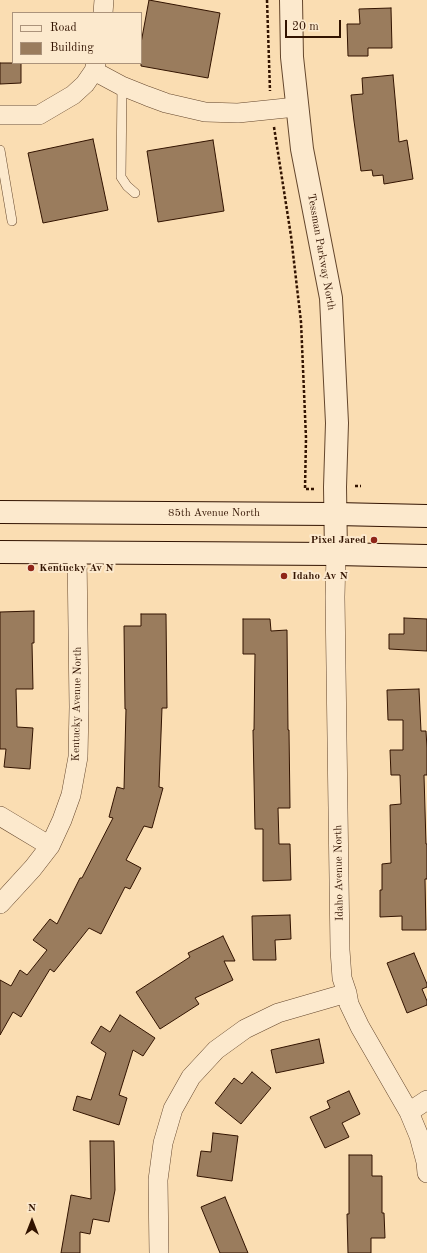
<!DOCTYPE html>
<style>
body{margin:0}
#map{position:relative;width:427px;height:1253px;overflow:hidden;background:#faddb2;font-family:"Old Standard TT",serif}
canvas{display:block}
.legend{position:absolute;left:12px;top:12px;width:130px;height:52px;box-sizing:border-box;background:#fce9cd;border:1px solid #ab937b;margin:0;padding:5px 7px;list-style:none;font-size:12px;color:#321300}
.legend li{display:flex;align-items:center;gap:8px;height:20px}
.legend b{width:20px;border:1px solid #ab937b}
.north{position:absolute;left:12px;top:1201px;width:40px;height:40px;-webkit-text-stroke:3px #fce9cd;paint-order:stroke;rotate:0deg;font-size:11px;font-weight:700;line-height:16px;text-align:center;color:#321300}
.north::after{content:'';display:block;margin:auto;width:14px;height:18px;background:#321300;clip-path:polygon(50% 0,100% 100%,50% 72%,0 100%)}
.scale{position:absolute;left:285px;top:20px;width:56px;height:18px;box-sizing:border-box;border:2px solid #321300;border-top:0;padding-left:5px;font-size:12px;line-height:14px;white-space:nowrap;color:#321300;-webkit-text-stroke:3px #fce9cd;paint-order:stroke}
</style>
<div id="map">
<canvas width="427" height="1253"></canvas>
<ul class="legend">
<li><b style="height:5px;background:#fce9cd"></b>Road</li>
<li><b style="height:11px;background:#9a7c5d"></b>Building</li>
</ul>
<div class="north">N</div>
<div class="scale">20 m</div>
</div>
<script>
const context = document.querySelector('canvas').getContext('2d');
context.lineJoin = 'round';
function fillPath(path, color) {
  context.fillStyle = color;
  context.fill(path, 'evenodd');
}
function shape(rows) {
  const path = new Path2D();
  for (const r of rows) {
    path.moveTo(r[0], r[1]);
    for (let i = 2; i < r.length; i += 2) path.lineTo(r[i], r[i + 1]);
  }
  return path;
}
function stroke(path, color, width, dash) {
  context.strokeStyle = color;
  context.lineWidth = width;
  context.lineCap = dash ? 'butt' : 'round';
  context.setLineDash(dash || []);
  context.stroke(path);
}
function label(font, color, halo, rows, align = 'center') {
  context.font = font + ' "Old Standard TT",serif';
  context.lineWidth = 4;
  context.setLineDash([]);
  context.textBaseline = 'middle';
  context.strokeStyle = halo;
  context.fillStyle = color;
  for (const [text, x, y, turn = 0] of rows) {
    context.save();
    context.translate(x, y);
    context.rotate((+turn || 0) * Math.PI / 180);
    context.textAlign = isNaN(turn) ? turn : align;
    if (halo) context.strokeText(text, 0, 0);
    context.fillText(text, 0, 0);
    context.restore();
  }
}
const building = shape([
 [149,0,220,13,208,78,141,66,141,43,149,0],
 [391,8,392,48,368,48,368,56,348,56,347,24,360,24,359,9,391,8],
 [0,63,21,63,21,83,0,84,0,63],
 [393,75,399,142,407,140,413,179,384,184,383,175,373,176,372,170,361,171,354,121,351,95,363,94,362,78,393,75],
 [93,139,108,210,43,223,28,153,93,139],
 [213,140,224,211,158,222,147,151,213,140],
 [34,611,34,643,32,643,33,689,16,689,17,727,33,728,30,769,4,767,6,749,0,749,0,612,34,611],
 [141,614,166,614,167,708,162,708,159,787,163,788,152,828,144,826,126,860,141,868,130,889,125,887,101,934,89,928,54,972,50,969,21,1017,13,1012,0,1035,0,980,11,986,20,970,27,975,47,950,33,940,50,919,57,924,80,878,82,878,113,818,109,817,117,787,124,789,126,709,125,709,124,626,141,626,141,614],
 [404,618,427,619,427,651,389,649,389,634,404,634,404,618],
 [243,619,270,619,271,631,287,630,288,730,289,730,290,808,278,808,279,844,290,844,291,880,263,881,263,829,255,829,253,730,254,730,255,654,243,654,243,619],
 [419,689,421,731,426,731,427,748,427,775,424,775,426,844,427,844,427,879,425,879,426,930,402,930,402,916,380,917,380,890,382,890,382,864,391,863,390,805,401,804,400,775,391,775,390,750,403,750,403,720,388,720,387,690,419,689],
 [290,915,291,939,275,940,276,960,253,960,252,916,290,915],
 [223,936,235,961,224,961,233,980,195,998,199,1004,160,1029,136,992,190,957,188,953,223,936],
 [414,953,427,984,427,987,422,989,427,1001,427,1005,407,1013,387,963,414,953],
 [120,1015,155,1038,143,1056,133,1050,119,1095,127,1098,119,1125,73,1110,77,1096,91,1100,106,1053,91,1043,101,1026,110,1032,120,1015],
 [319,1039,324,1063,276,1073,271,1050,319,1039],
 [252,1072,271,1088,241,1124,215,1103,234,1078,242,1084,252,1072],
 [349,1091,360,1114,342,1123,349,1137,325,1148,310,1117,330,1108,327,1101,349,1091],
 [213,1133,238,1136,232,1181,197,1176,201,1151,211,1152,213,1133],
 [90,1141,114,1141,115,1190,109,1222,93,1219,90,1234,80,1232,80,1253,61,1253,71,1195,91,1199,90,1141],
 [349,1155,372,1155,372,1176,382,1176,382,1213,384,1213,385,1238,371,1238,371,1253,348,1253,347,1214,349,1214,349,1155],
 [225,1197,248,1253,220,1253,201,1207,225,1197]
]);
const path = shape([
 [267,0,270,91],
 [274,127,291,236,301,322,306,438,305,489,314,489],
 [355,486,361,486]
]);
const service = shape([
 [122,86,121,177,127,186,135,193],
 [0,150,12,221]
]);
const minor = shape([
 [103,13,104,0],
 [94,71,122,86,147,96,166,103,205,112,238,113,296,107],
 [0,115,39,115,73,95,85,84,94,71,96,63],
 [336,554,335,597,340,950,342,978,347,993,349,1004,360,1027,409,1112,419,1136,426,1162,427,1173],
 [0,816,50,846],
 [0,904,33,868,50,846,62,820,71,795,78,757,79,707,77,553],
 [409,1112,427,1100],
 [159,1253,158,1180,163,1143,173,1109,191,1077,216,1050,245,1029,278,1013,347,993]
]);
const tertiary = shape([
 [291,0,292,57,302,149,331,298,337,423,335,487,336,554]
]);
const secondary = shape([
 [0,512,336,514,427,516],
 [0,552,336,554,427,556]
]);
const markers = [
 [374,540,4,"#8f2418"],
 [31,568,4,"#8f2418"],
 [284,576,4,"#8f2418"]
];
const streetNames = [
 ["Tessman Parkway North",321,252,80],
 ["85th Avenue North",214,513],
 ["Kentucky Avenue North",77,704,-89],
 ["Idaho Avenue North",339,873,-91]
];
const poiNames = [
 ["Pixel Jared",366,540,"right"],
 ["Kentucky Av N",39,568],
 ["Idaho Av N",292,576]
];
fillPath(building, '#9a7c5d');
stroke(building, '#321300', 1);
stroke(service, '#64462c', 10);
stroke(minor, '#64462c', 20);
stroke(tertiary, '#64462c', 24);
stroke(secondary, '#321300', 24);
stroke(path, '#321300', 2.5, [3, 2]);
stroke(service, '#fce9cd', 9);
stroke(minor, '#fce9cd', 19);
stroke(tertiary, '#fce9cd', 22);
stroke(secondary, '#fce9cd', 22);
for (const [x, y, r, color] of markers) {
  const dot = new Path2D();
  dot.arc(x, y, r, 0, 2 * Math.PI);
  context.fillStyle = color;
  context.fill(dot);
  stroke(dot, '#fce9cd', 1.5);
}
label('11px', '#321300', '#fce9cd', streetNames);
label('bold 11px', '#321300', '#fce9cd', poiNames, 'left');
</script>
